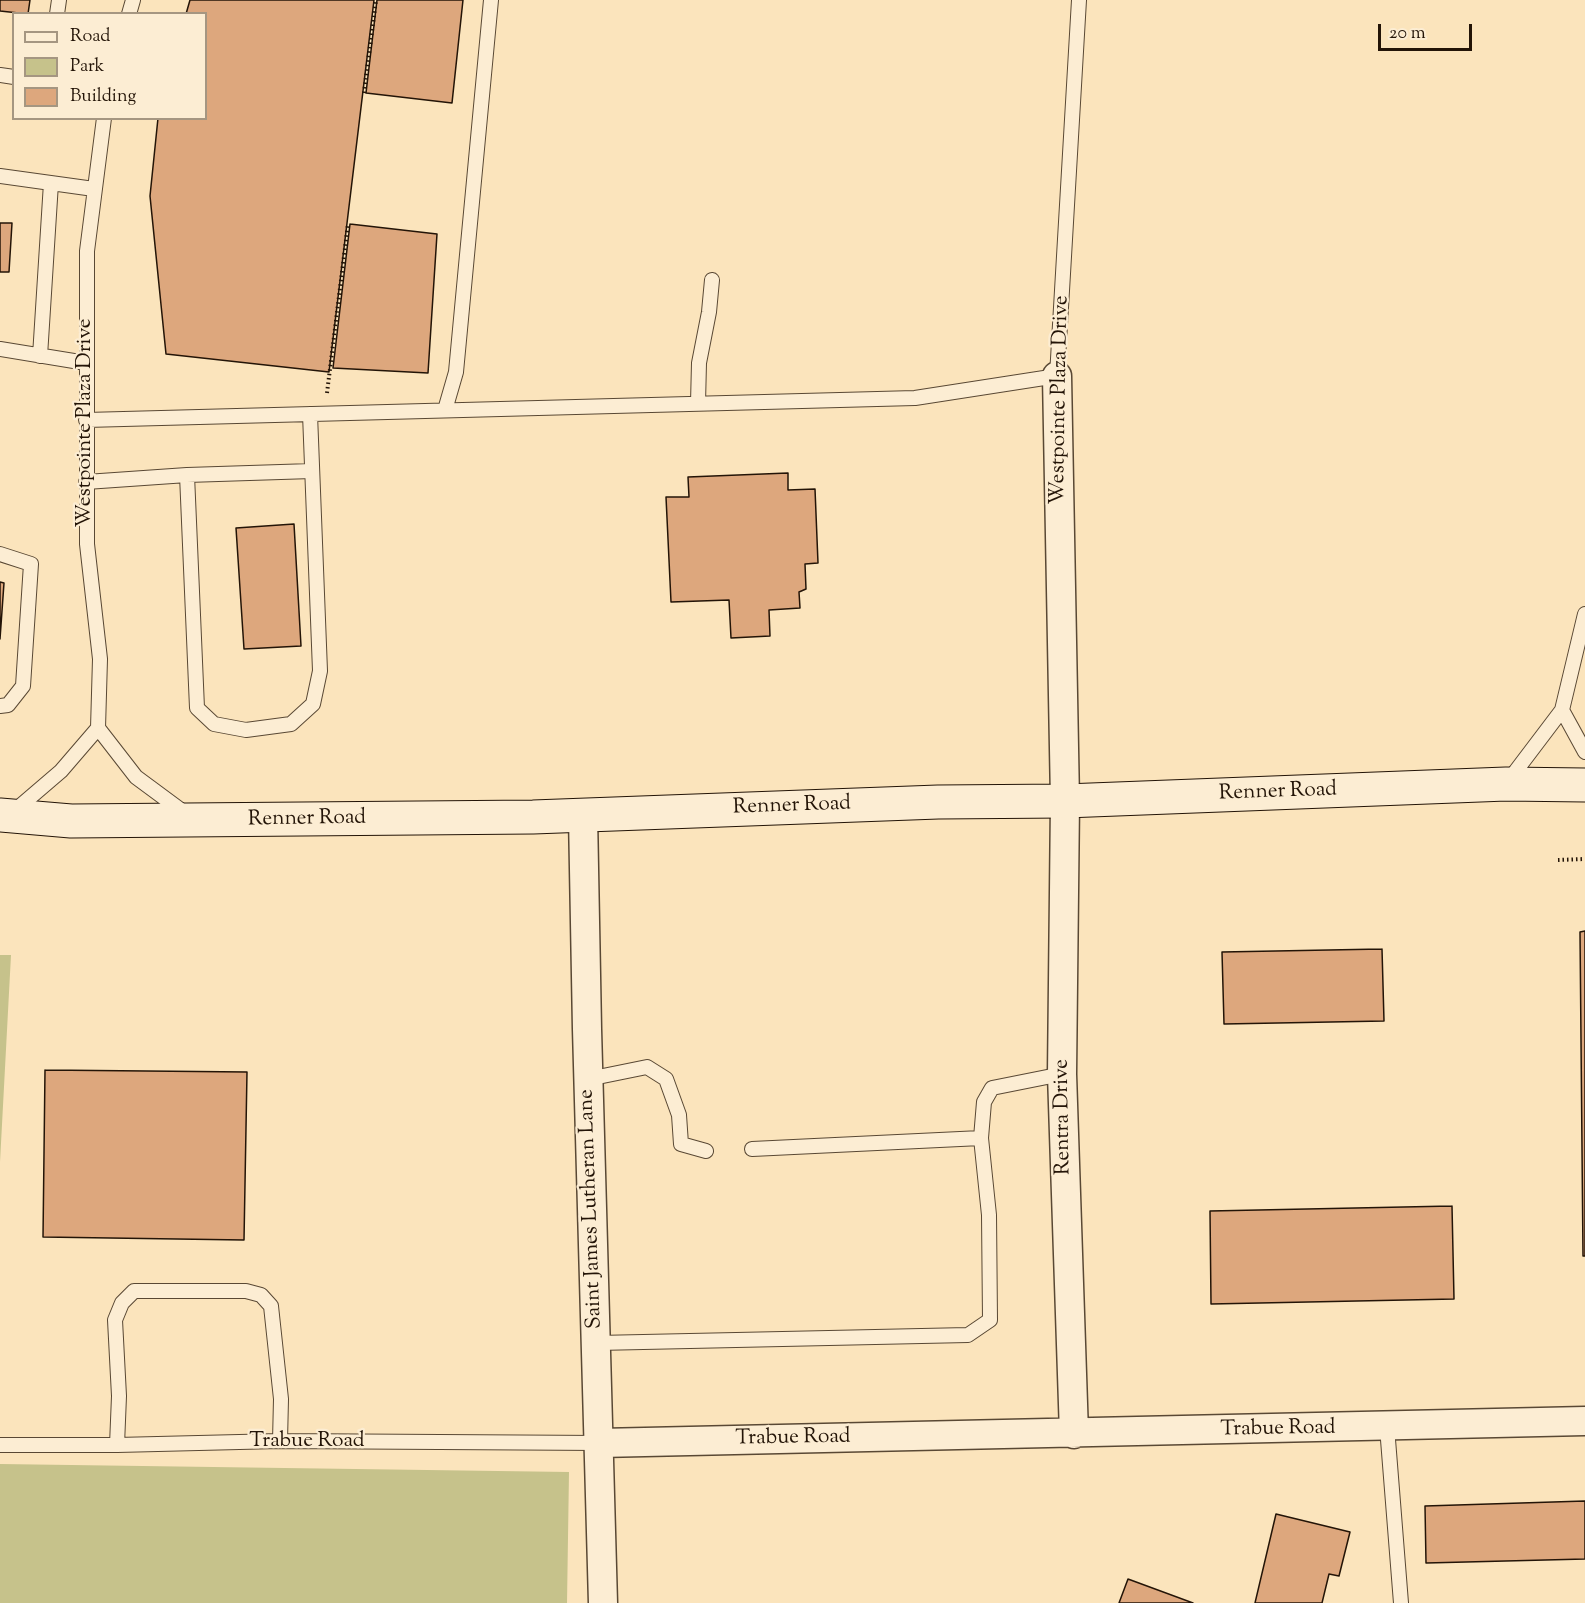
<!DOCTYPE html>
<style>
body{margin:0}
#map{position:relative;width:1585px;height:1603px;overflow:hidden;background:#fbe4bc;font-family:"Sorts Mill Goudy",serif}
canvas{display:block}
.legend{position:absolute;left:12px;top:12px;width:195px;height:108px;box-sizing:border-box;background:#fcedd3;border:2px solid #a59681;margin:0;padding:8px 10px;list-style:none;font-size:18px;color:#231407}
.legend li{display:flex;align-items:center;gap:12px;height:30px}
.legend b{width:30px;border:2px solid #a59681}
.scale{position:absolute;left:1378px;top:24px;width:94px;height:27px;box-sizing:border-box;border:3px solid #231407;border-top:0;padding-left:8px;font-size:18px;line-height:21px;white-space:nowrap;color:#231407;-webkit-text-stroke:4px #fcedd3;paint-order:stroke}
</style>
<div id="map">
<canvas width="1585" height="1603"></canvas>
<ul class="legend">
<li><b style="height:8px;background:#fcedd3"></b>Road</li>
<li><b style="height:16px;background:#c6c28b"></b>Park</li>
<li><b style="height:16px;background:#dda77d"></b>Building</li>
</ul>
<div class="scale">20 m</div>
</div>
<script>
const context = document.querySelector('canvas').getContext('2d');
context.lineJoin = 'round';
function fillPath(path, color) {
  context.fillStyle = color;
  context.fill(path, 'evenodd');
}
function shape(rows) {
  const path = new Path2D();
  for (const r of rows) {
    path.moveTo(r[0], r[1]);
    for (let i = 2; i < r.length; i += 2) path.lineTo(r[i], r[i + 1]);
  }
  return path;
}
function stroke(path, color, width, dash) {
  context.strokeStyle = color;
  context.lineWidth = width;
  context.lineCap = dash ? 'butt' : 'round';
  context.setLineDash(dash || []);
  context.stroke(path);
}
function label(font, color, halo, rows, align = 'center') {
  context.font = font + ' "Sorts Mill Goudy",serif';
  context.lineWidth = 4.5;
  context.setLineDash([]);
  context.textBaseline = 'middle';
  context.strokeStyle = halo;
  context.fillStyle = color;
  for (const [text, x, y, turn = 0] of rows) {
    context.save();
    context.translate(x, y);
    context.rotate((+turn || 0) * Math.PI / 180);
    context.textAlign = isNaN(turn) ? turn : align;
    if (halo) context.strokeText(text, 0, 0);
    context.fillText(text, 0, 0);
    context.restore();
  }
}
const green = shape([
 [0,955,11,955,0,1162],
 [0,1464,569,1472,567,1603,0,1603]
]);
const building = shape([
 [0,0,30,0,28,14,0,11,0,0],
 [190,0,374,0,329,372,166,354,150,196,158,118,206,118,206,14,186,14,190,0],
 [377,0,463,0,452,103,366,93,377,0],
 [0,223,12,223,9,272,0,272,0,223],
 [350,224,437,234,428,373,333,368,350,224],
 [788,473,788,490,815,489,818,563,805,564,806,589,799,592,800,608,769,610,770,636,731,638,729,600,671,602,666,497,689,497,688,477,788,473],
 [294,524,301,646,244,649,236,528,294,524],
 [0,582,4,583,0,639,0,582],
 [1585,931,1585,1256,1583,1256,1580,932,1585,931],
 [1382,949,1384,1021,1224,1024,1222,952,1382,949],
 [45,1070,247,1072,244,1240,43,1237,45,1070],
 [1452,1206,1454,1299,1211,1304,1210,1211,1452,1206],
 [1585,1501,1585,1559,1426,1563,1425,1506,1585,1501],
 [1276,1514,1350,1532,1339,1576,1329,1574,1322,1603,1255,1603,1276,1514],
 [1128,1579,1193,1603,1119,1603,1128,1579]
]);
const path = shape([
 [364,93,376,0],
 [327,393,348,224],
 [1558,860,1585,859]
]);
const lane = shape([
 [57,14,59,0],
 [129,14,133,0],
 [0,75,14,77],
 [0,176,94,189],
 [0,349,86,363],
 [40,356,51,183],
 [698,403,699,363,709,312,712,280],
 [445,410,456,372,491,0],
 [86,420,915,398,1057,376,1079,0],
 [187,475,312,471],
 [86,482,187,475,197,708,214,724,246,730,291,724,313,704,320,671,310,414],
 [0,554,31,564,23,686,8,705,0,706],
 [1562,710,1585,752],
 [98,728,100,659,87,544,87,251,104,118],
 [98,728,136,777,186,814],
 [1509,780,1562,710,1585,614],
 [12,813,61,771,98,728],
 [588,1079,647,1067,666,1079,679,1115,681,1144,706,1151],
 [752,1149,981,1138],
 [597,1343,968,1335,990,1320,989,1215,981,1138,984,1102,992,1088,1062,1074],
 [1387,1427,1401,1603],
 [0,1445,117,1445,280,1441,600,1443],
 [117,1445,119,1396,115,1320,122,1303,134,1291,246,1291,261,1295,271,1306,281,1399,280,1441]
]);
const street = shape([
 [1057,376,1065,801,1062,1074,1074,1434],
 [583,815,587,1029,603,1603],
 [600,1443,1585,1421]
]);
const secondary = shape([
 [0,815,71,821,533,817,938,802,1065,801,1506,784,1585,785]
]);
const streetNames = [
 ["Westpointe Plaza Drive",1061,400,-89],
 ["Westpointe Plaza Drive",86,423,-90],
 ["Renner Road",1278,793,-2],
 ["Renner Road",792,807,-2],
 ["Renner Road",307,820,-1],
 ["Rentra Drive",1064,1117,-91],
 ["Saint James Lutheran Lane",592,1209,-92],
 ["Trabue Road",1278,1430,-1],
 ["Trabue Road",793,1439,-1],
 ["Trabue Road",307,1442]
];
fillPath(green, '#c6c28b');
fillPath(building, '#dda77d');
stroke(building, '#231407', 1.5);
stroke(lane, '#594834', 16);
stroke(street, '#594834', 31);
stroke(secondary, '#231407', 35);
stroke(path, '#231407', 4, [1.5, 3]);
stroke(lane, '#fcedd3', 14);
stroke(street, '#fcedd3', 28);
stroke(secondary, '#fcedd3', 33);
label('21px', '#231407', '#fcedd3', streetNames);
</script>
